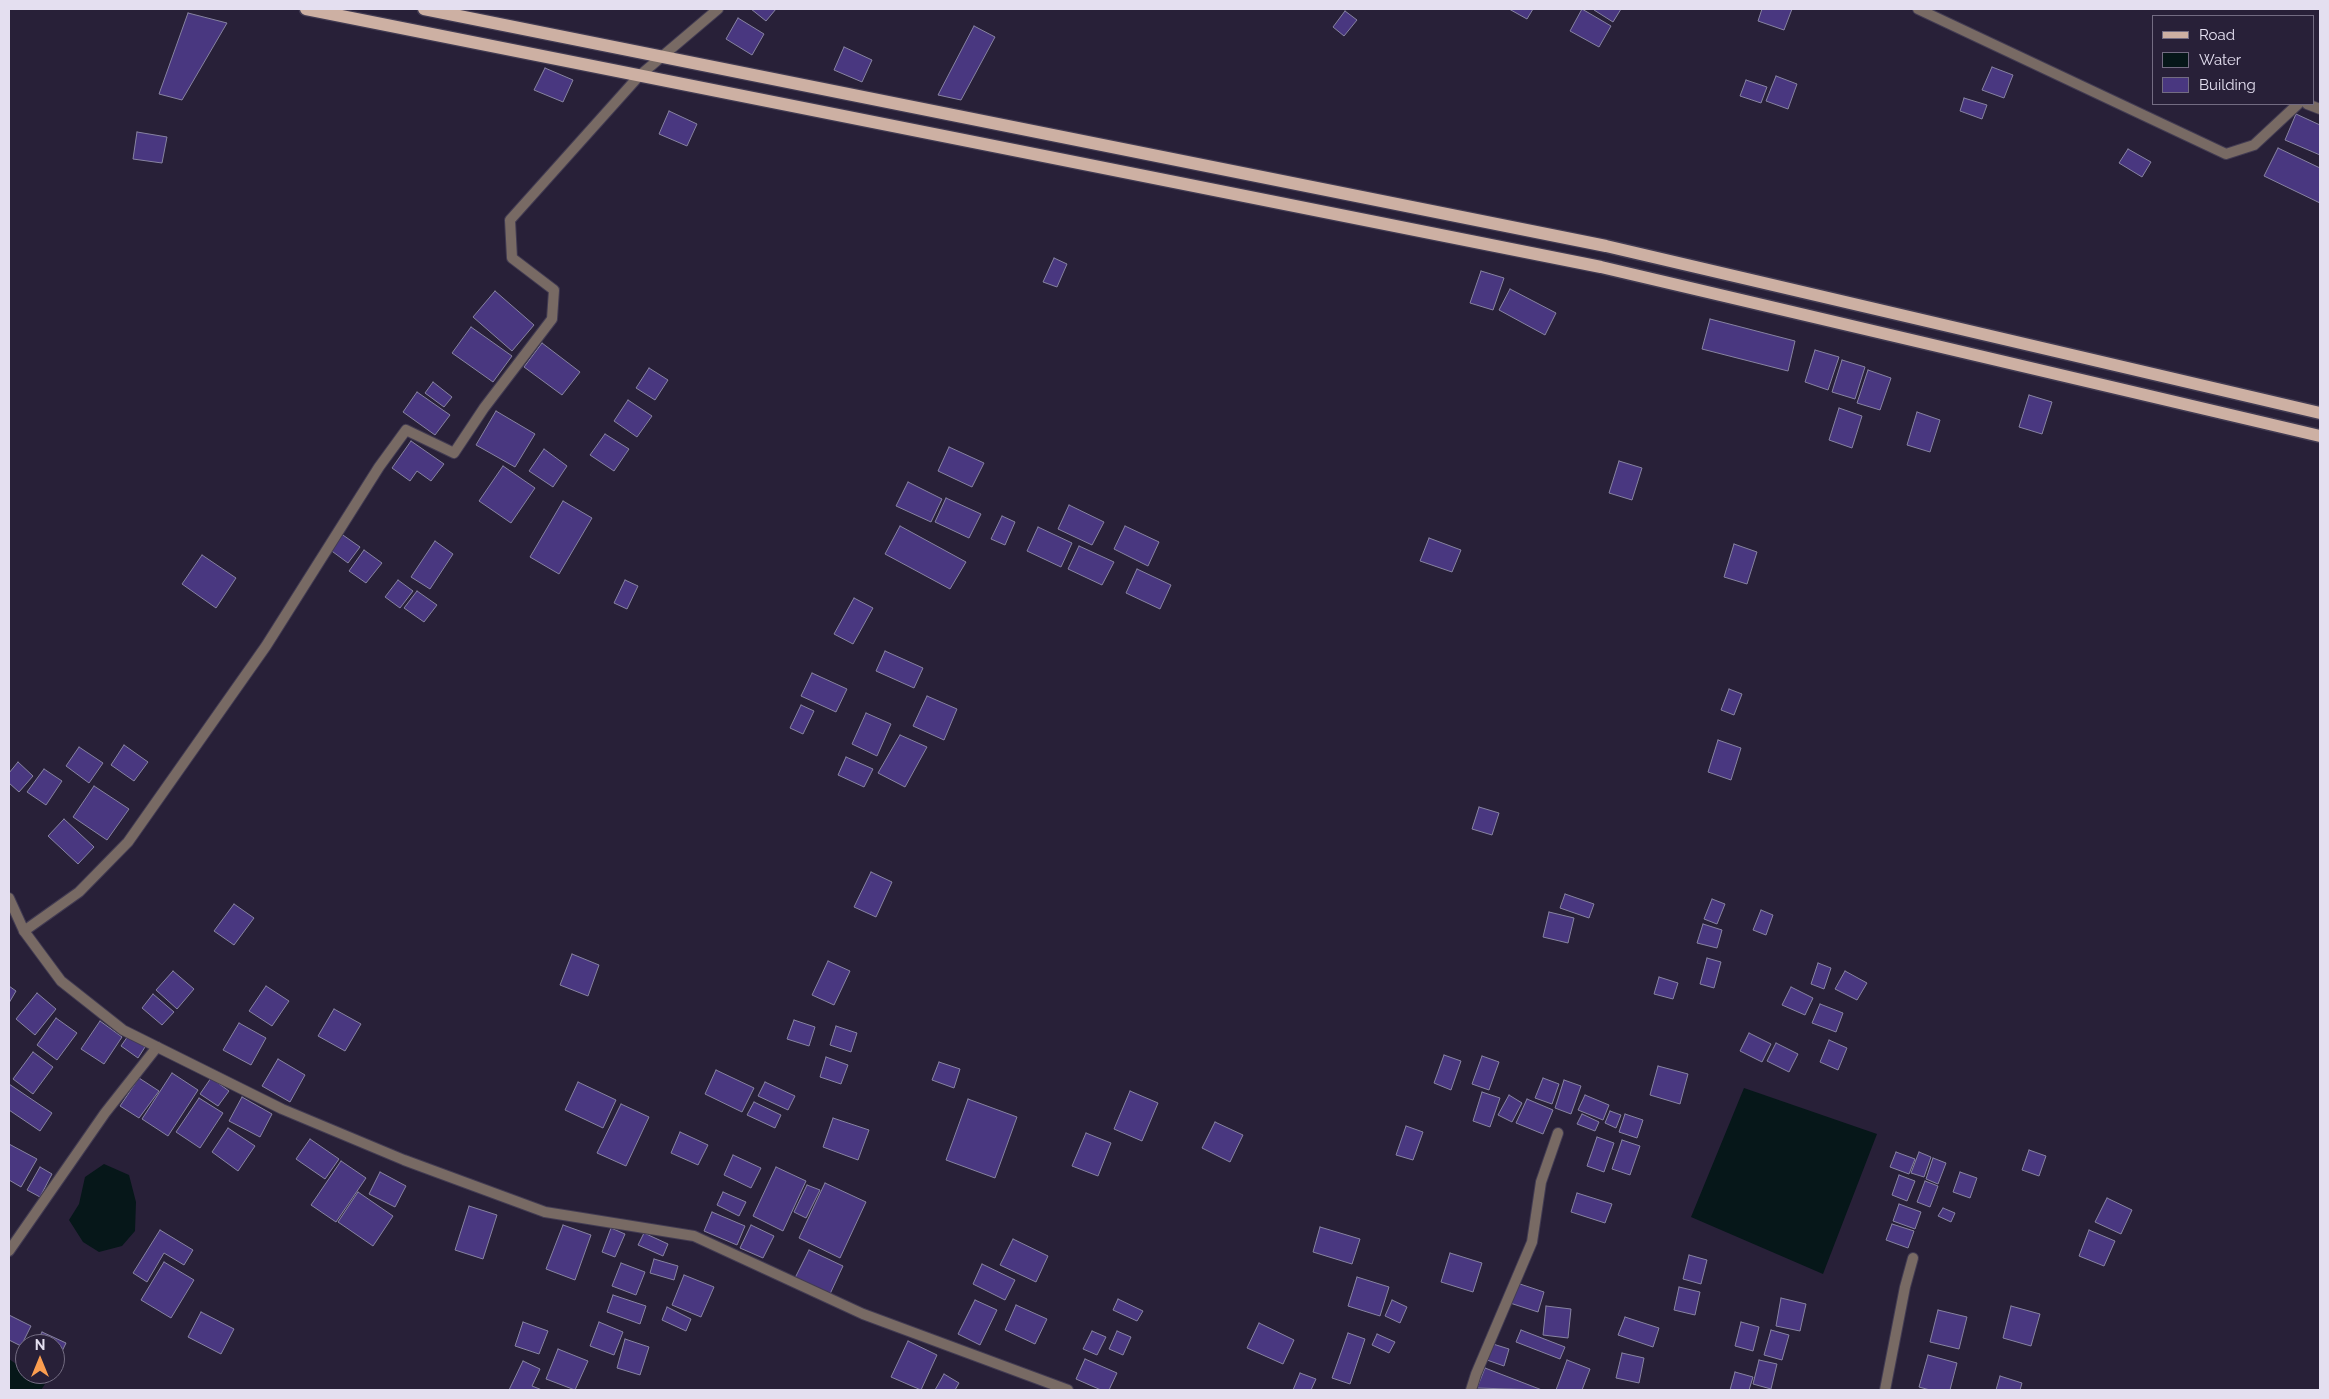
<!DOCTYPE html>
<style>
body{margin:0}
#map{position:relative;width:2329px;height:1399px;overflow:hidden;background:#282038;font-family:Raleway,sans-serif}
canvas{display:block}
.frame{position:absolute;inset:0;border:10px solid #e4dff0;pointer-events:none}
.legend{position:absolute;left:2152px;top:15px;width:162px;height:90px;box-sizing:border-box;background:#282038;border:1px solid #736c82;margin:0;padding:6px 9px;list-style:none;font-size:15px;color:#e4dff0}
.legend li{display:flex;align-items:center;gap:10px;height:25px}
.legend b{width:25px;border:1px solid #736c82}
.north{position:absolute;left:15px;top:1334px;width:50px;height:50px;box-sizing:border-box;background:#282038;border:1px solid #736c82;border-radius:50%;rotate:0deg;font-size:14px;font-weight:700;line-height:20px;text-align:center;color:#e4dff0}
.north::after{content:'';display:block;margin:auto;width:18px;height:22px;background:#fb9e50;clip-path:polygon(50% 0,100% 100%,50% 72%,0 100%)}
</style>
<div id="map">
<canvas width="2329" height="1399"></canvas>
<div class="frame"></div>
<ul class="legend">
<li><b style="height:6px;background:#cdb0a3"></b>Road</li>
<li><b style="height:14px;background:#061719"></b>Water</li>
<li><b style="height:14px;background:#493780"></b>Building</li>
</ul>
<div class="north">N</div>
</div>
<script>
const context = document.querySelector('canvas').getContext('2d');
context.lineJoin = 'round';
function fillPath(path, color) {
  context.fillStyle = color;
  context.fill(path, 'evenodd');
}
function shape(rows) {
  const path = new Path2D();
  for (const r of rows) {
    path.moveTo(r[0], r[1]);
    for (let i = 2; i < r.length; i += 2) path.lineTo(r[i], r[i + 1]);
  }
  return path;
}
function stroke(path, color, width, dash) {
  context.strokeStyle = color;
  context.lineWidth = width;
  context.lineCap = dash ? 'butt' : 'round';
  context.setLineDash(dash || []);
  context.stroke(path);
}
const water = shape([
 [1744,1088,1877,1134,1823,1274,1691,1217],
 [104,1164,129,1175,136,1202,135,1231,122,1246,99,1252,83,1242,69,1220,79,1204,85,1177],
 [9,1359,25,1370,25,1374,31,1374,45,1384,41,1390,9,1390]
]);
const building = shape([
 [751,9,776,9,766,21,751,9],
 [1509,9,1533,9,1527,19,1509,9],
 [1582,9,1611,26,1599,47,1570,31,1582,9],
 [1595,9,1621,9,1613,22,1594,10,1595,9],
 [1762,9,1792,9,1784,30,1758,21,1762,9],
 [1345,11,1357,20,1344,36,1333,27,1345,11],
 [188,13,227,23,182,100,159,94,188,13],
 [738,18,764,34,752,55,726,39,738,18],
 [974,26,995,37,961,100,938,95,974,26],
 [844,47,872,60,862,82,834,70,844,47],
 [1992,67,2013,75,2004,98,1982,90,1992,67],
 [545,68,573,80,563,102,534,90,545,68],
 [1776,76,1797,84,1788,109,1766,101,1776,76],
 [1746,80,1767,87,1761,103,1740,96,1746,80],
 [1964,98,1987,105,1982,119,1960,111,1964,98],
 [669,111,697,124,687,146,659,134,669,111],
 [2296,114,2320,125,2320,155,2285,140,2296,114],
 [137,132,167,137,162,163,133,159,137,132],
 [2278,148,2320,168,2320,203,2264,176,2278,148],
 [2128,149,2151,162,2142,177,2119,163,2128,149],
 [1054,258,1067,264,1057,287,1043,282,1054,258],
 [1481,271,1504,278,1493,310,1470,303,1481,271],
 [1510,289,1556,313,1545,335,1499,310,1510,289],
 [495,291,534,325,512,351,473,317,495,291],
 [1710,319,1795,341,1788,371,1702,349,1710,319],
 [471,327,512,356,493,382,452,353,471,327],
 [542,343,580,372,562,395,524,367,542,343],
 [1815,350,1839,357,1828,390,1805,382,1815,350],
 [1842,360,1865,367,1855,399,1832,392,1842,360],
 [649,368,668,380,655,400,636,388,649,368],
 [1868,370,1891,378,1880,410,1857,403,1868,370],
 [433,382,452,397,444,407,425,393,433,382],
 [417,392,450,415,435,435,403,412,417,392],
 [2029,395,2052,402,2042,434,2019,427,2029,395],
 [628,400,652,416,637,437,614,421,628,400],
 [1839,408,1862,416,1852,448,1829,440,1839,408],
 [496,411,535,434,515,467,476,445,496,411],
 [1917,412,1940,420,1930,452,1907,445,1917,412],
 [605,434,629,449,614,471,590,455,605,434],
 [411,441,444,464,431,481,417,471,410,481,392,468,411,441],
 [949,447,984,463,972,487,938,471,949,447],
 [544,449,567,466,553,487,529,471,544,449],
 [1619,461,1642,468,1632,500,1609,493,1619,461],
 [503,466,535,488,511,523,479,501,503,466],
 [908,482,942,499,931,522,896,506,908,482],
 [946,498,981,514,969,538,935,522,946,498],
 [563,501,592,518,559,574,530,557,563,501],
 [1069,505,1104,522,1092,545,1058,529,1069,505],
 [1002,516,1015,522,1005,545,991,539,1002,516],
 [900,526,966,562,950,589,885,554,900,526],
 [1125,526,1159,542,1148,566,1114,549,1125,526],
 [1038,527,1072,543,1061,567,1027,551,1038,527],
 [340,533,360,547,348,563,329,549,340,533],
 [1429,538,1461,550,1452,572,1420,561,1429,538],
 [435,541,453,554,430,589,411,577,435,541],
 [1734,544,1757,552,1747,584,1724,577,1734,544],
 [1079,546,1114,562,1102,585,1068,569,1079,546],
 [364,550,382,563,366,583,349,571,364,550],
 [202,555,236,578,216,608,182,584,202,555],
 [1137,569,1171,585,1160,609,1126,593,1137,569],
 [398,580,413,591,400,608,385,597,398,580],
 [625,580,638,586,627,609,614,603,625,580],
 [417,591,437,605,424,622,404,608,417,591],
 [854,598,873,608,853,644,834,634,854,598],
 [885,651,923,668,914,688,876,671,885,651],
 [812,673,847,689,836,712,801,696,812,673],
 [1729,689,1742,694,1734,715,1721,710,1729,689],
 [927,696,957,709,944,740,913,726,927,696],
 [801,705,814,711,803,734,790,728,801,705],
 [866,713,891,724,877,756,852,744,866,713],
 [900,735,927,747,905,787,878,773,900,735],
 [1718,740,1741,748,1731,780,1708,772,1718,740],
 [124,745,148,762,134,781,111,765,124,745],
 [79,747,103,763,89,783,66,766,79,747],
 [846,757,873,769,864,787,838,775,846,757],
 [18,762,33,776,19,792,9,783,9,773,18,762],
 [44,769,62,781,46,805,27,792,44,769],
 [94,786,129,809,107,840,73,817,94,786],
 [1479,807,1499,813,1492,835,1472,829,1479,807],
 [64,819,94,847,78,864,48,836,64,819],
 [871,872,892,882,876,917,854,907,871,872],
 [1565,894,1594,904,1589,918,1560,908,1565,894],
 [1712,899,1725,904,1717,924,1704,919,1712,899],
 [234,904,254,918,234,945,214,931,234,904],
 [1761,910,1773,915,1766,935,1753,930,1761,910],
 [1549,912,1574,918,1568,943,1543,937,1549,912],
 [1703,924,1722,930,1717,948,1697,943,1703,924],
 [572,954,599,965,588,996,560,985,572,954],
 [1707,958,1721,962,1714,988,1700,984,1707,958],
 [828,961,850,971,834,1005,812,995,828,961],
 [1818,963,1831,968,1824,989,1811,984,1818,963],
 [173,971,194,989,177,1009,156,990,173,971],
 [1845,971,1867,983,1857,1000,1835,989,1845,971],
 [1659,977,1678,983,1673,999,1654,994,1659,977],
 [9,986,16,991,9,1003,9,986],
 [266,986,289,1001,272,1026,249,1011,266,986],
 [1791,987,1813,998,1805,1015,1782,1005,1791,987],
 [37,993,56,1009,35,1035,16,1019,37,993],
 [153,994,174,1012,162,1025,142,1008,153,994],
 [1820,1004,1843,1013,1836,1032,1812,1023,1820,1004],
 [334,1009,361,1024,345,1051,318,1036,334,1009],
 [56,1018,77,1033,57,1060,37,1045,56,1018],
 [794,1020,815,1027,809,1046,787,1039,794,1020],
 [100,1021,122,1037,104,1064,81,1049,100,1021],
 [239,1023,266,1038,251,1065,223,1050,239,1023],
 [836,1026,857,1033,851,1052,830,1045,836,1026],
 [1749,1033,1771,1044,1762,1062,1740,1051,1749,1033],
 [128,1036,145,1047,138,1058,121,1046,128,1036],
 [1829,1040,1847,1048,1838,1070,1820,1062,1829,1040],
 [1776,1043,1798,1054,1789,1072,1767,1061,1776,1043],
 [33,1052,53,1067,33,1094,13,1079,33,1052],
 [1444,1055,1461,1061,1451,1090,1434,1083,1444,1055],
 [1482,1056,1499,1062,1489,1090,1472,1084,1482,1056],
 [826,1057,848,1065,841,1084,820,1077,826,1057],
 [278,1059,305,1075,290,1102,262,1086,278,1059],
 [939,1062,960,1069,954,1088,932,1080,939,1062],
 [1658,1066,1688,1074,1680,1104,1650,1095,1658,1066],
 [716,1070,754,1088,742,1112,705,1094,716,1070],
 [172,1073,198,1090,168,1136,142,1119,172,1073],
 [139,1078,159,1091,139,1118,120,1106,139,1078],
 [211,1078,229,1091,218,1106,200,1094,211,1078],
 [1543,1078,1559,1084,1552,1104,1535,1098,1543,1078],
 [1564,1080,1581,1086,1571,1114,1555,1108,1564,1080],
 [578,1082,616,1100,603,1128,565,1110,578,1082],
 [765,1082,795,1096,788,1110,758,1096,765,1082],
 [9,1084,52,1113,40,1131,9,1110,9,1084],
 [1130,1091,1158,1103,1142,1141,1114,1129,1130,1091],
 [1482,1092,1500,1098,1490,1127,1473,1121,1482,1092],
 [1509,1095,1522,1103,1512,1122,1498,1115,1509,1095],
 [1585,1095,1609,1105,1603,1120,1578,1110,1585,1095],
 [242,1097,272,1114,260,1137,229,1121,242,1097],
 [199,1098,223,1113,200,1148,176,1132,199,1098],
 [968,1099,1017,1117,995,1178,946,1160,968,1099],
 [1527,1099,1553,1110,1543,1134,1516,1123,1527,1099],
 [754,1102,781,1115,775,1128,747,1115,754,1102],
 [621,1104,649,1117,626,1166,597,1153,621,1104],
 [1610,1111,1621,1115,1616,1128,1605,1123,1610,1111],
 [1582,1114,1599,1122,1595,1131,1577,1124,1582,1114],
 [1625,1114,1643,1120,1637,1138,1619,1132,1625,1114],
 [833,1118,869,1130,858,1160,823,1147,833,1118],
 [1215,1122,1243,1135,1230,1162,1202,1148,1215,1122],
 [1406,1126,1423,1132,1413,1160,1396,1155,1406,1126],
 [228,1128,255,1146,238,1171,212,1152,228,1128],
 [680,1132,708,1145,698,1165,671,1153,680,1132],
 [1086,1133,1111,1143,1098,1176,1072,1166,1086,1133],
 [1597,1137,1614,1143,1604,1172,1587,1166,1597,1137],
 [310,1139,339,1159,325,1179,296,1159,310,1139],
 [1622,1140,1640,1146,1630,1175,1612,1169,1622,1140],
 [9,1144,37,1159,21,1187,9,1180,9,1144],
 [2029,1150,2046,1156,2039,1176,2022,1170,2029,1150],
 [1896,1152,1915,1159,1909,1174,1890,1167,1896,1152],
 [1919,1152,1931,1157,1924,1177,1911,1173,1919,1152],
 [733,1155,761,1168,751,1188,724,1175,733,1155],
 [1933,1158,1946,1163,1938,1184,1926,1179,1933,1158],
 [341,1161,366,1178,336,1222,311,1205,341,1161],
 [40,1167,52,1174,40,1197,27,1190,40,1167],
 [776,1167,806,1181,783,1231,753,1216,776,1167],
 [380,1172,406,1186,395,1207,369,1194,380,1172],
 [1960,1172,1977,1178,1970,1198,1953,1192,1960,1172],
 [1899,1175,1915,1181,1907,1201,1892,1195,1899,1175],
 [1925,1181,1938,1186,1930,1207,1917,1202,1925,1181],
 [825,1183,866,1202,840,1258,799,1238,825,1183],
 [807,1185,820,1190,806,1218,794,1212,807,1185],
 [358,1192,393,1216,373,1246,338,1222,358,1192],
 [723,1192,746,1202,739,1216,717,1205,723,1192],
 [1577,1193,1612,1204,1605,1223,1571,1212,1577,1193],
 [2107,1198,2132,1210,2121,1234,2095,1222,2107,1198],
 [1899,1204,1921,1212,1915,1229,1893,1221,1899,1204],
 [469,1206,497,1215,483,1259,455,1250,469,1206],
 [1943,1208,1955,1213,1951,1222,1938,1216,1943,1208],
 [712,1212,745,1226,737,1245,704,1231,712,1212],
 [1892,1224,1914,1231,1908,1248,1886,1240,1892,1224],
 [563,1225,591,1235,575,1280,546,1269,563,1225],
 [751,1225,774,1236,763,1258,740,1248,751,1225],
 [1320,1227,1360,1239,1352,1264,1313,1252,1320,1227],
 [611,1228,625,1234,615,1257,602,1252,611,1228],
 [160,1230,193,1250,184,1265,164,1253,147,1282,133,1273,160,1230],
 [2089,1230,2115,1241,2104,1266,2079,1256,2089,1230],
 [644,1233,668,1244,663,1256,638,1245,644,1233],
 [1013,1239,1048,1256,1036,1282,1000,1265,1013,1239],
 [809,1250,843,1266,830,1294,795,1278,809,1250],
 [1450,1253,1482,1263,1473,1292,1441,1282,1450,1253],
 [1689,1255,1707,1260,1701,1284,1683,1279,1689,1255],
 [654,1259,678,1266,674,1280,650,1273,654,1259],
 [164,1262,194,1280,171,1318,141,1300,164,1262],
 [621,1263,645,1272,636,1295,612,1286,621,1263],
 [982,1264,1015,1280,1005,1300,973,1284,982,1264],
 [684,1275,714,1287,701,1317,672,1305,684,1275],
 [1357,1277,1389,1287,1380,1316,1348,1306,1357,1277],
 [1517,1283,1544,1292,1538,1312,1510,1303,1517,1283],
 [1679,1287,1700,1292,1695,1315,1674,1310,1679,1287],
 [613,1295,646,1306,640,1324,607,1312,613,1295],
 [1781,1298,1806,1304,1800,1331,1776,1326,1781,1298],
 [1118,1299,1143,1311,1137,1321,1113,1310,1118,1299],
 [975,1300,997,1310,980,1345,958,1334,975,1300],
 [1392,1300,1407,1307,1400,1323,1385,1316,1392,1300],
 [1016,1305,1047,1319,1035,1344,1005,1330,1016,1305],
 [1546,1306,1571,1309,1568,1338,1543,1335,1546,1306],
 [2011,1306,2040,1314,2031,1346,2003,1338,2011,1306],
 [667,1307,691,1319,686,1331,662,1320,667,1307],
 [1938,1310,1967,1317,1959,1349,1930,1342,1938,1310],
 [201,1312,234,1329,221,1354,188,1337,201,1312],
 [9,1315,31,1326,21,1346,9,1340,9,1315],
 [1625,1317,1659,1328,1653,1347,1618,1335,1625,1317],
 [523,1322,548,1331,539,1354,515,1346,523,1322],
 [599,1322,623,1332,614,1355,590,1346,599,1322],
 [1741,1322,1759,1327,1753,1351,1735,1346,1741,1322],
 [1259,1323,1294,1340,1283,1364,1247,1348,1259,1323],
 [1521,1330,1565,1347,1560,1359,1516,1342,1521,1330],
 [1771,1330,1789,1335,1782,1360,1764,1355,1771,1330],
 [1092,1331,1106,1337,1097,1355,1083,1349,1092,1331],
 [1117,1331,1131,1337,1123,1355,1109,1349,1117,1331],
 [42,1332,66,1343,55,1366,55,1344,36,1344,42,1332],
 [1348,1333,1365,1339,1350,1384,1332,1378,1348,1333],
 [1377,1334,1395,1342,1389,1353,1372,1345,1377,1334],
 [625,1339,649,1347,640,1375,617,1368,625,1339],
 [908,1341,937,1355,921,1390,891,1377,908,1341],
 [1493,1344,1509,1349,1504,1366,1487,1360,1493,1344],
 [558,1349,588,1361,575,1390,546,1379,558,1349],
 [1622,1353,1644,1358,1639,1383,1616,1378,1622,1353],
 [1928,1355,1957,1363,1950,1390,1930,1390,1919,1387,1928,1355],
 [1085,1359,1117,1373,1109,1390,1101,1390,1076,1379,1085,1359],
 [1567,1360,1590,1369,1582,1390,1556,1390,1567,1360],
 [1759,1360,1777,1364,1771,1389,1753,1384,1759,1360],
 [523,1361,540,1369,532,1386,542,1390,509,1390,523,1361],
 [1485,1368,1542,1390,1477,1388,1485,1368],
 [1735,1372,1753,1377,1749,1390,1730,1390,1735,1372],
 [1300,1373,1316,1379,1311,1390,1293,1390,1300,1373],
 [944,1374,959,1383,955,1390,935,1390,944,1374],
 [2000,1376,2022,1383,2020,1390,1996,1390,2000,1376]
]);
const minor = shape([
 [1918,9,2226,154,2254,145,2298,104],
 [2307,104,2320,109],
 [24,931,79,892,128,842,266,646,379,467,406,430,454,453,484,408,552,319,554,290,512,258,510,220,639,76,718,9],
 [9,1251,105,1113,157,1047],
 [1471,1390,1476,1374,1532,1242,1541,1182,1558,1133],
 [1885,1390,1905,1287,1913,1258]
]);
const tertiary = shape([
 [9,898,24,931,61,981,123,1030,282,1109,404,1160,545,1212,694,1236,863,1314,1068,1390]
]);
const primary = shape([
 [306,9,1601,267,2320,436],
 [424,9,1606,246,2320,413]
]);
fillPath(water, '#061719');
fillPath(building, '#493780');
stroke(building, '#8783a1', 1);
stroke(minor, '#423b52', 12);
stroke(tertiary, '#423b52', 12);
stroke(primary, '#423b52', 15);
stroke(minor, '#786a64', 10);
stroke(tertiary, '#786a64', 10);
stroke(primary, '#cdb0a3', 12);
</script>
